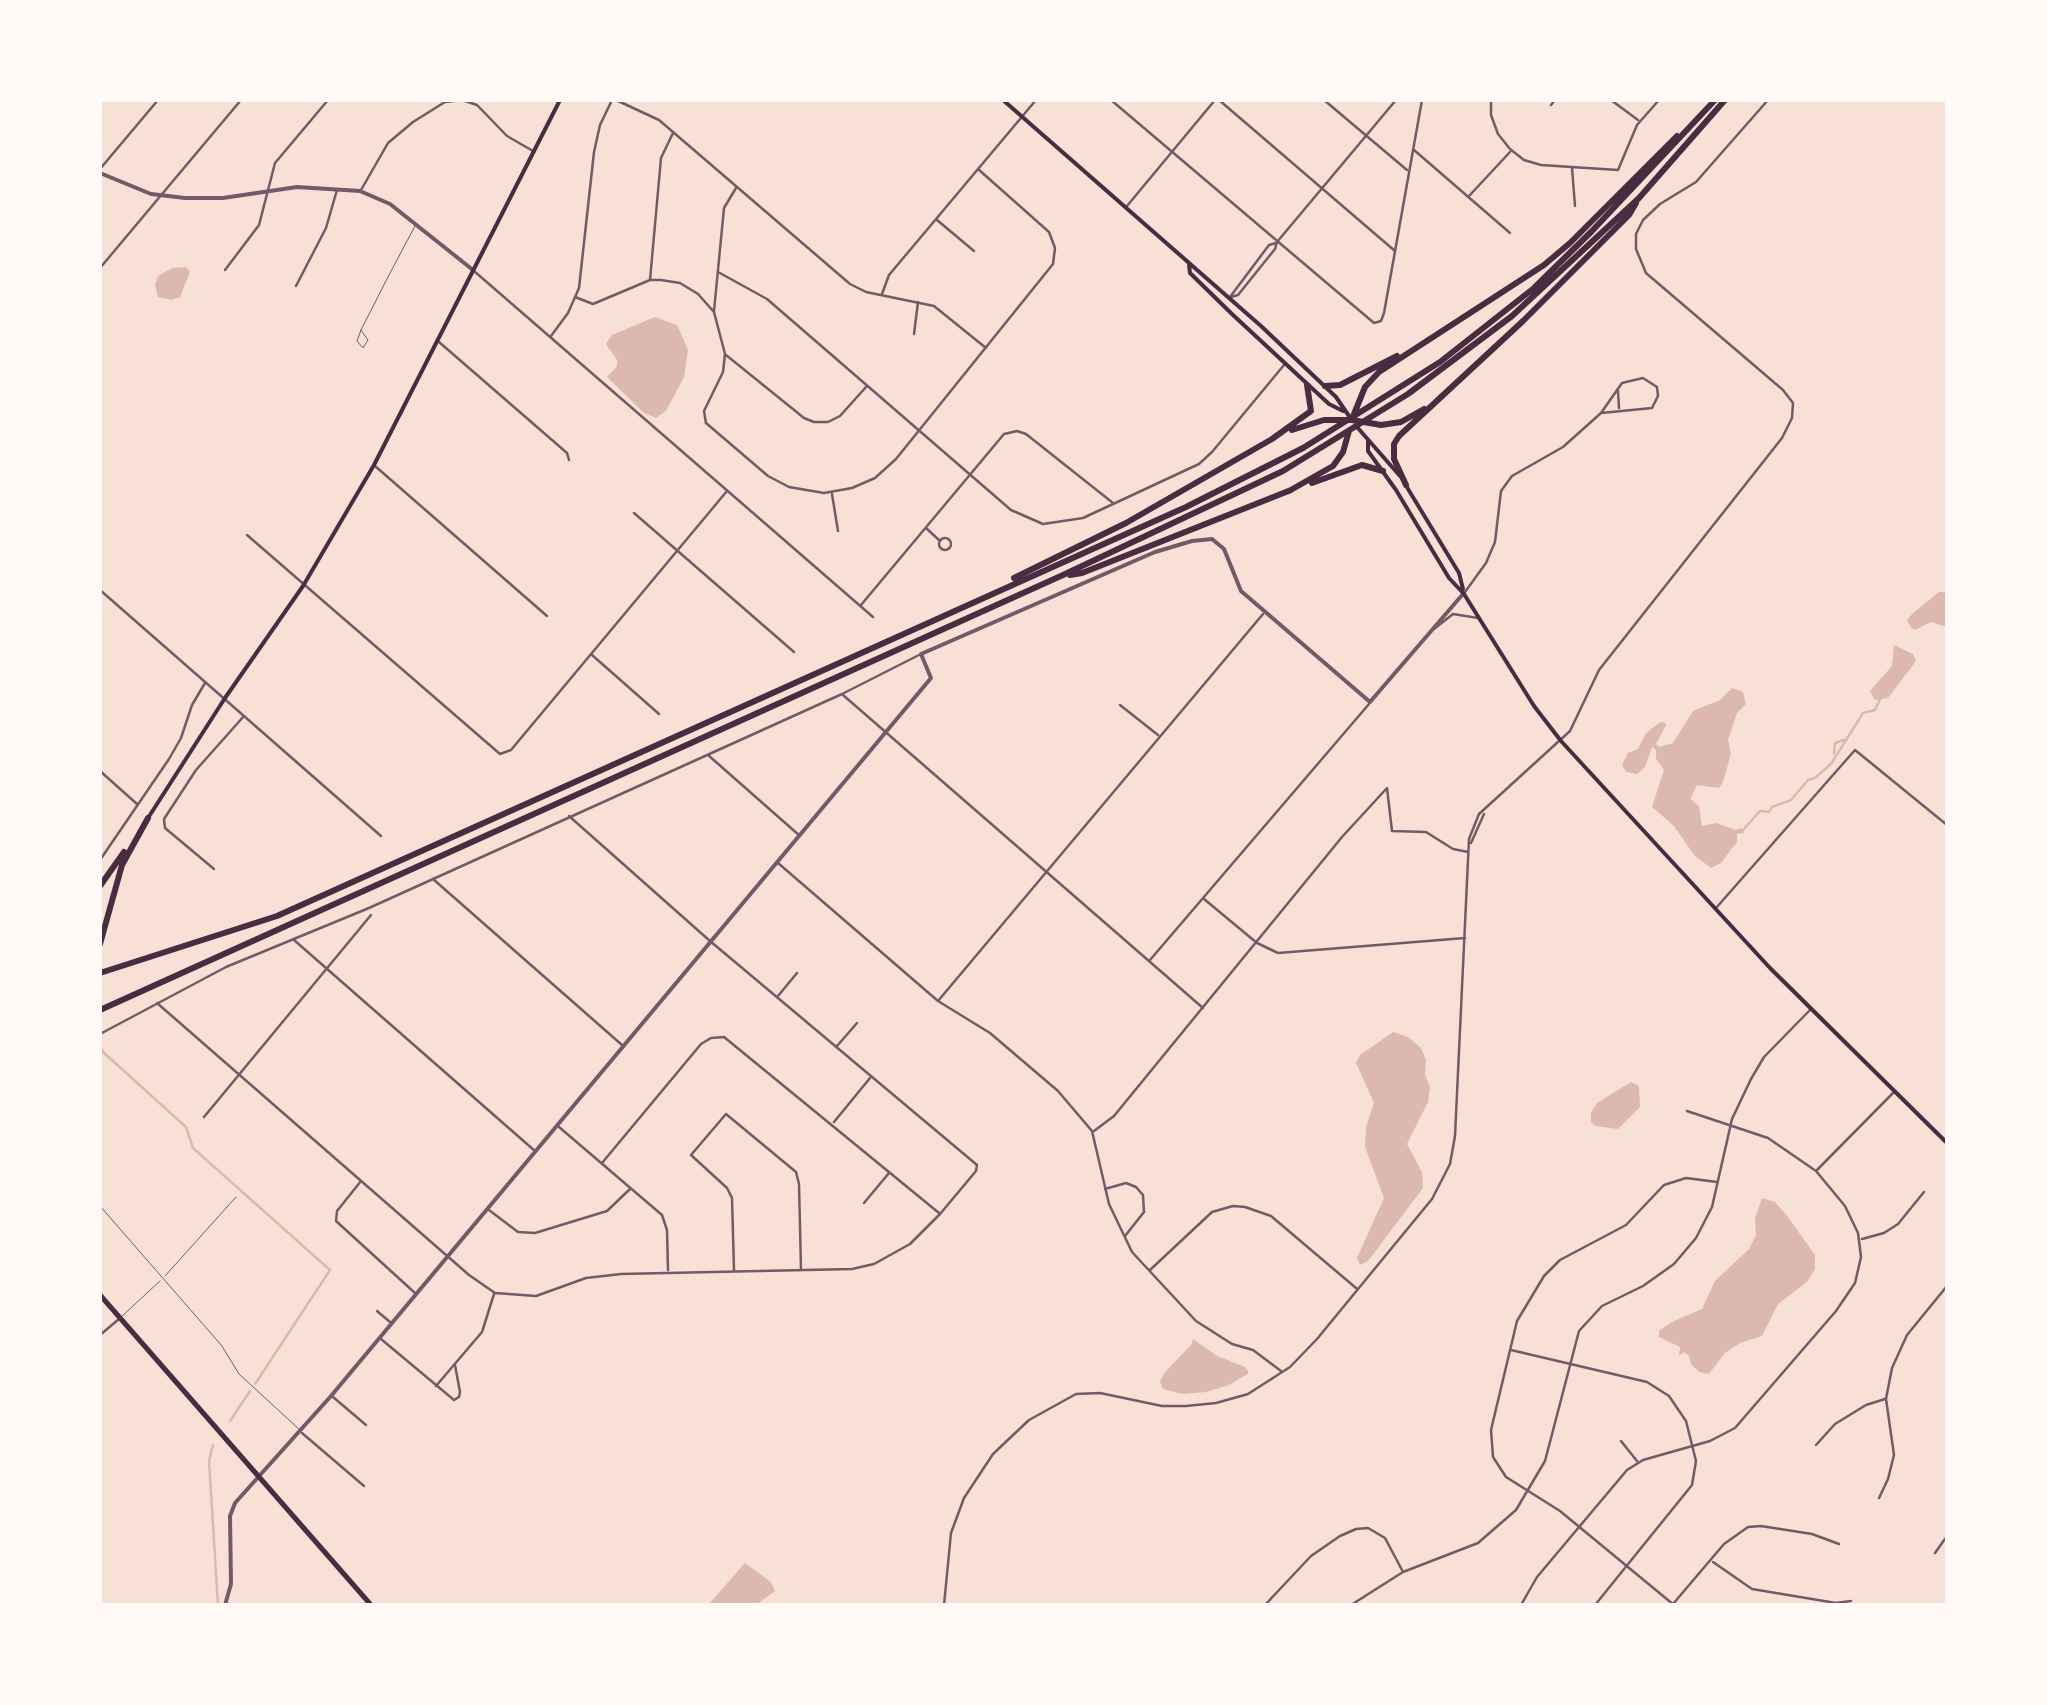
<!DOCTYPE html>
<style>
body{margin:0}
#map{position:relative;width:2047px;height:1705px;overflow:hidden;background:#f7e1d7;font-family:"Exo 2",sans-serif}
canvas{display:block}
.frame{position:absolute;inset:0;border:102px solid #fffaf5;pointer-events:none}
</style>
<div id="map">
<canvas width="2047" height="1705"></canvas>
<div class="frame"></div>
</div>
<script>
const context = document.querySelector('canvas').getContext('2d');
context.lineJoin = 'round';
function fillPath(path, color) {
  context.fillStyle = color;
  context.fill(path, 'evenodd');
}
function shape(rows) {
  const path = new Path2D();
  for (const r of rows) {
    if (r.length === 3) {
      path.moveTo(r[0] + r[2], r[1]);
      path.arc(r[0], r[1], r[2], 0, 2 * Math.PI);
      continue;
    }
    path.moveTo(r[0], r[1]);
    for (let i = 2; i < r.length; i += 2) path.lineTo(r[i], r[i + 1]);
  }
  return path;
}
function stroke(path, color, width, dash) {
  context.strokeStyle = color;
  context.lineWidth = width;
  context.lineCap = dash ? 'butt' : 'round';
  context.setLineDash(dash || []);
  context.stroke(path);
}
const water = shape([
 [186,267,190,272,180,297,171,300,158,297,155,285,158,276,172,268],
 [655,317,677,325,688,350,684,377,666,411,656,418,644,413,607,377,617,366,617,360,606,344,612,335],
 [1939,592,1947,592,1947,627,1931,622,1915,630,1911,628,1907,620,1912,614],
 [1894,645,1913,654,1916,661,1888,698,1875,700,1870,691,1892,666],
 [1732,688,1743,692,1746,704,1737,713,1728,740,1731,754,1723,782,1719,788,1697,785,1690,799,1699,806,1702,826,1716,823,1736,830,1741,828,1745,833,1737,834,1737,842,1721,863,1711,868,1694,855,1674,826,1652,807,1664,770,1656,759,1656,750,1652,747,1645,767,1637,774,1626,772,1622,765,1628,753,1638,749,1646,733,1659,723,1664,722,1666,725,1656,744,1659,747,1673,743,1693,711,1720,700],
 [1393,1032,1408,1037,1421,1048,1426,1060,1425,1075,1430,1087,1428,1102,1407,1144,1422,1172,1423,1188,1368,1261,1360,1265,1357,1258,1384,1198,1365,1147,1366,1127,1374,1103,1356,1063,1360,1055],
 [1631,1082,1639,1086,1640,1107,1618,1129,1595,1126,1591,1122,1591,1112,1597,1103],
 [1762,1198,1775,1202,1788,1217,1815,1255,1815,1269,1807,1282,1778,1304,1762,1336,1740,1343,1725,1353,1709,1374,1699,1372,1691,1364,1689,1356,1684,1352,1679,1356,1680,1347,1659,1337,1659,1331,1672,1322,1702,1309,1715,1281,1749,1249,1756,1235,1755,1219],
 [1193,1339,1217,1356,1245,1367,1249,1373,1229,1385,1206,1392,1182,1394,1163,1389,1160,1382,1164,1373,1191,1345],
 [745,1563,771,1582,775,1591,756,1605,708,1605]
]);
const stream = shape([
 [1834,754,1835,743,1844,740],
 [1743,830,1760,811,1769,812,1772,807,1791,800,1808,780,1815,778,1831,764,1863,713,1875,710,1880,699],
 [100,1045,103,1052,186,1127,193,1148,330,1270,255,1384],
 [230,1421,250,1391],
 [213,1445,209,1461,218,1605]
]);
const service = shape([
 [361,330,368,340,363,348,357,341,361,330,390,273,415,226],
 [100,1206,222,1346,239,1374,300,1430],
 [165,1276,236,1197],
 [121,1317,160,1281]
]);
const minor = shape([
 [616,100,659,120,850,284,866,292,934,306,986,348],
 [1111,100,1374,323,1381,321,1384,313,1422,100],
 [1219,100,1395,251],
 [1324,100,1407,170],
 [1491,100,1491,115,1498,134,1510,149,1524,160,1541,165,1618,170,1637,125,1659,100],
 [1611,100,1638,120],
 [1551,105,1555,100],
 [1414,150,1510,233],
 [1572,168,1575,206],
 [100,169,158,100],
 [361,190,388,143,413,122,445,102,462,100,477,105,507,136,533,151],
 [1469,196,1510,152],
 [1127,206,1215,100],
 [937,220,974,251],
 [100,268,241,100],
 [225,270,259,225,275,163,328,100],
 [474,271,873,617],
 [718,272,767,299,1011,510,1043,524,1083,518,1199,464,1212,452,1284,365],
 [650,280,661,158,673,133],
 [296,286,326,228,337,190],
 [882,294,889,275,1036,100],
 [575,297,593,304,650,280,661,280,680,283,698,294,714,312,725,354,723,372,704,411,706,423,768,476,789,487,824,493,852,488,875,478,896,459,1053,264,1055,248,1049,232,978,169],
 [1230,297,1269,245,1276,243],
 [1231,297,1238,295,1275,249,1277,242,1396,100],
 [714,311,724,208,736,188],
 [914,334,918,302],
 [551,336,568,313,579,288,594,152,600,125,612,100],
 [439,342,567,453,569,460],
 [726,355,804,418,814,422,828,422,840,416,866,387],
 [1643,378,1657,387,1658,396,1652,408,1601,413,1622,383,1643,378],
 [1618,391,1619,408],
 [375,466,547,616],
 [832,494,838,531],
 [634,513,794,652],
 [926,528,939,540],
 [247,535,500,754,511,750,727,491],
 [945,544,6],
 [100,590,381,836],
 [1465,592,1486,563,1495,542,1501,491,1512,476,1563,447,1601,413],
 [861,605,1004,434,1017,431,1026,434,1113,503],
 [1434,629,1453,614,1478,618],
 [592,655,659,714],
 [843,695,1203,1008],
 [1120,705,1158,735],
 [708,755,800,836],
 [100,771,137,804],
 [1471,843,1484,814],
 [100,860,169,759,181,738,192,705,205,683],
 [778,863,938,1001,990,1033,1058,1091,1092,1131,1109,1204,1132,1252,1196,1321,1232,1344,1253,1350,1281,1371],
 [214,869,165,828,164,819,196,770,244,716],
 [433,879,622,1045],
 [1204,899,1257,943,1278,953,1465,938],
 [1716,908,1855,750,1947,825],
 [294,940,535,1151],
 [1150,960,1369,704],
 [778,996,797,973],
 [938,1001,1263,614],
 [157,1003,469,1275,495,1293,536,1296,586,1278,621,1274,852,1269,874,1264,910,1244,940,1214,976,1171,977,1165,710,941,569,816],
 [100,1034,226,967,369,908,842,694,919,655],
 [837,1046,857,1023],
 [204,1117,371,915],
 [834,1122,870,1078],
 [559,1127,662,1215,667,1230,668,1270],
 [1094,1131,1114,1116,1342,837,1387,788,1392,831,1426,832,1453,849,1468,852],
 [602,1163,701,1044,711,1038,724,1037,939,1213],
 [1817,1170,1894,1092],
 [361,1181,337,1211,336,1221,415,1293],
 [1105,1189,1126,1183,1136,1187,1143,1195,1144,1212,1125,1236],
 [864,1203,889,1173],
 [489,1210,518,1232,535,1233,607,1211,630,1189],
 [1862,1239,1884,1233,1898,1224,1924,1192],
 [734,1270,732,1198,727,1188,691,1155,726,1114,796,1172,799,1184,801,1269],
 [1150,1270,1212,1212,1233,1206,1245,1207,1271,1216,1356,1288],
 [377,1311,390,1322],
 [100,1335,119,1319],
 [381,1339,454,1400,459,1397,460,1392,455,1365],
 [1511,1350,1647,1382,1669,1396,1686,1421,1696,1461,1692,1485,1595,1605],
 [436,1386,482,1332,494,1294],
 [333,1397,366,1425],
 [302,1433,364,1486],
 [1621,1441,1637,1461],
 [1816,1445,1835,1424,1866,1405,1885,1399],
 [1879,1498,1888,1479,1894,1455,1886,1399,1892,1368,1907,1335,1947,1286],
 [1935,1553,1947,1536],
 [1713,1562,1752,1589,1836,1603,1851,1601],
 [1673,1604,1724,1544,1748,1527,1761,1526,1812,1534,1839,1544],
 [944,1605,951,1533,964,1498,993,1454,1029,1420,1076,1394,1100,1393,1162,1406,1186,1406,1216,1403,1248,1394,1290,1367,1317,1339,1432,1199,1450,1164,1455,1136,1469,839,1479,814,1570,731,1599,670,1782,438,1792,418,1793,403,1783,390,1646,273,1636,249,1636,234,1643,220,1660,204,1696,182,1768,100],
 [1265,1605,1311,1556,1340,1536,1356,1529,1368,1528,1385,1538,1402,1570],
 [1351,1605,1403,1572,1478,1543,1516,1510,1545,1461,1579,1331,1602,1306,1643,1286,1674,1264,1696,1238,1712,1207,1732,1119,1751,1079,1764,1057,1810,1010],
 [1521,1605,1537,1577,1627,1470,1643,1460,1710,1441,1735,1428,1836,1311,1855,1283,1861,1257,1858,1233,1845,1206,1816,1171,1768,1138,1687,1111],
 [1674,1605,1560,1511,1506,1477,1493,1457,1491,1430,1517,1321,1544,1276,1560,1260,1626,1225,1664,1185,1686,1178,1717,1182]
]);
const tertiary = shape([
 [100,173,151,194,185,198,223,198,297,187,360,191,390,204,473,270],
 [225,1605,231,1584,230,1516,235,1503,331,1396,931,678,921,654,1155,552,1192,541,1212,539,1224,549,1241,591,1370,702,1463,594]
]);
const secondary = shape([
 [1003,100,1261,326,1336,397,1351,419],
 [1189,265,1190,273,1233,315,1329,404,1343,411],
 [1357,427,1400,476],
 [1368,440,1368,451,1396,490,1449,578,1464,594,1534,706,1561,741,1770,968,1947,1143],
 [1405,484,1459,573,1463,589],
 [148,818,225,698,303,586,374,465,560,100]
]);
const primary = shape([
 [100,1295,371,1605]
]);
const motorway = shape([
 [1325,386,1340,385,1397,356],
 [1352,419,1365,387,1379,372,1544,265,1570,243,1677,136],
 [1292,430,1324,420,1352,420,1381,425,1401,422,1424,409],
 [1312,483,1362,465,1383,471],
 [1406,485,1394,459,1394,444,1399,436,1523,321,1629,215,1636,203],
 [1289,491,1333,466,1343,452,1349,431],
 [1070,575,1082,573,1291,490],
 [1014,578,1126,523,1272,439,1311,411,1307,385],
 [100,886,124,852],
 [100,944,122,865,148,818],
 [100,973,277,916,1186,507,1303,448,1440,362,1534,288,1592,231,1715,100],
 [100,1010,1063,575,1283,471,1408,394,1512,316,1639,198,1725,100]
]);
fillPath(water, '#dcb8b0');
stroke(stream, '#dcb8b0', 2.5);
stroke(service, '#755966', 1);
stroke(minor, '#755966', 2.5);
stroke(tertiary, '#755966', 4);
stroke(secondary, '#4a2c40', 4);
stroke(primary, '#4a2c40', 5);
stroke(motorway, '#4a2c40', 6);
</script>
